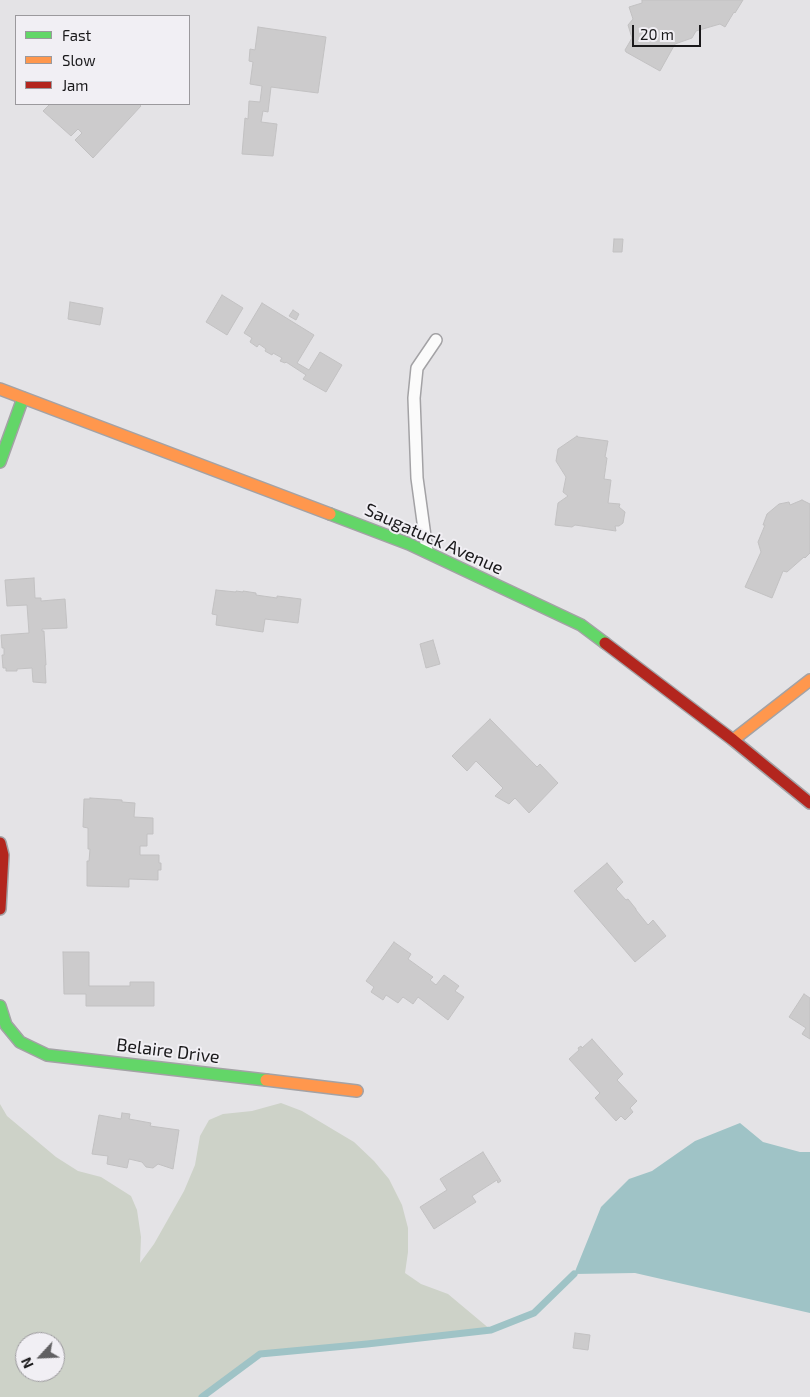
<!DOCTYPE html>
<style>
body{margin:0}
#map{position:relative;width:810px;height:1397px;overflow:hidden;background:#e4e3e6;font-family:"Exo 2",sans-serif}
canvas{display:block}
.legend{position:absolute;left:15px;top:15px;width:175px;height:90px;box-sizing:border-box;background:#f1eff4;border:1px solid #9b999d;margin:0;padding:6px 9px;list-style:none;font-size:15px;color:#1a191b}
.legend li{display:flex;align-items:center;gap:10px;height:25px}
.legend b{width:25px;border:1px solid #9b999d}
.north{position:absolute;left:15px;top:1332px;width:50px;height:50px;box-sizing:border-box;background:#f1eff4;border:1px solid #9b999d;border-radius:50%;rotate:245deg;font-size:14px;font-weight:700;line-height:20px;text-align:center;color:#1a191b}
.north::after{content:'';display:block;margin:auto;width:18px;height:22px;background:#616062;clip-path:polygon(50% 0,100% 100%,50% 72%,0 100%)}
.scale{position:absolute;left:632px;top:25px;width:69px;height:22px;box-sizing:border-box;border:2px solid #1a191b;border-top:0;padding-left:6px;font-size:15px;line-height:18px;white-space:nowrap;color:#1a191b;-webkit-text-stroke:4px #f1eff4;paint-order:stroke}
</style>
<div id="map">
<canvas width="810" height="1397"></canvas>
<ul class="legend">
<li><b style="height:6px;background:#63d668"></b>Fast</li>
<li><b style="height:6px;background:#ff974d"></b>Slow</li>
<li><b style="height:6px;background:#b3261e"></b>Jam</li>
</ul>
<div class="north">N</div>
<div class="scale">20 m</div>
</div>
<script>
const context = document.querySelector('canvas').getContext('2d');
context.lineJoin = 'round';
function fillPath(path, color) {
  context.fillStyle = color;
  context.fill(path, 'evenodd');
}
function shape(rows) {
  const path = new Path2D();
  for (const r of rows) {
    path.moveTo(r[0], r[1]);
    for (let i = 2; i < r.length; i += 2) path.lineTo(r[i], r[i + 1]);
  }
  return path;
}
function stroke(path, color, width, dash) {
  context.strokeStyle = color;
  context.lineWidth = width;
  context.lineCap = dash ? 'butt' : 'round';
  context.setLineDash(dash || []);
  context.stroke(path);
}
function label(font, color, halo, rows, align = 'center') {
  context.font = font + ' "Exo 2",sans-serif';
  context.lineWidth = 4;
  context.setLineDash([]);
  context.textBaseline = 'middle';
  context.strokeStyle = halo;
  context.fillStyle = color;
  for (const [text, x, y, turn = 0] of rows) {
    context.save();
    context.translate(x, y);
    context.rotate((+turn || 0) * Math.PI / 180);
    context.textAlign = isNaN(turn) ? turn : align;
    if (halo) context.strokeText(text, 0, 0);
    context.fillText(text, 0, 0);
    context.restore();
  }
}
const green = shape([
 [281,1103,302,1111,354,1142,374,1161,389,1179,402,1205,408,1228,408,1252,405,1273,421,1284,448,1294,491,1330,367,1344,260,1354,202,1397,0,1397,0,1104,7,1116,56,1157,78,1171,101,1177,131,1196,137,1210,141,1237,140,1263,154,1244,184,1191,195,1165,200,1136,209,1120,223,1114,252,1111],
 [25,1342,55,1342,55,1372,25,1372]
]);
const water = shape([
 [740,1123,763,1142,800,1152,810,1152,810,1313,635,1273,574,1274,601,1207,629,1179,652,1171,695,1141]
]);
const stream = shape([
 [202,1397,260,1354,367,1344,491,1330,534,1313,574,1274]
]);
const building = shape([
 [642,0,743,0,735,13,734,12,725,27,720,24,696,31,692,38,675,44,660,71,626,52,625,50,632,38,628,25,633,19,629,7,642,3,642,0],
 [258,27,326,37,318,93,271,87,268,112,263,111,261,122,277,124,273,156,242,154,245,118,248,119,249,101,260,102,262,86,250,84,253,62,249,61,250,49,255,50,258,27],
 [50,104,139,104,141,106,93,158,75,140,82,133,78,129,71,136,43,111,50,104],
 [614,239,623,239,622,252,613,252,614,239],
 [222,295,243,308,227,335,206,322,222,295],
 [70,302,103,308,100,325,68,319,70,302],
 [262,303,314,335,297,363,309,370,320,352,342,365,326,392,303,379,306,375,286,362,285,363,280,361,282,358,273,353,272,355,265,351,266,349,259,344,257,347,250,342,252,338,244,333,262,303],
 [293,310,299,314,296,320,289,316,293,310],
 [577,436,578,437,608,441,605,457,607,458,604,479,611,480,608,503,620,504,619,507,625,512,623,523,619,526,615,526,616,531,575,525,572,527,555,525,558,503,568,496,563,492,566,477,556,461,558,449,577,436],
 [802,500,810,504,810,553,805,558,804,557,787,572,783,571,772,598,745,587,761,552,758,542,765,525,763,525,767,514,779,504,789,502,790,505,802,500],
 [34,578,35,598,41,598,41,601,65,599,67,628,42,629,42,631,44,631,46,665,45,665,46,683,33,682,32,668,17,669,17,671,6,671,6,668,3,668,2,655,4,655,4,648,2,648,1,635,29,633,27,605,7,606,5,580,34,578],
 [216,590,236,592,236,591,243,592,243,591,256,593,256,595,277,598,277,596,301,599,298,623,265,619,263,632,216,625,217,615,212,614,216,590],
 [433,640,440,664,426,668,420,644,433,640],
 [490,719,537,767,540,764,558,783,529,813,515,798,509,804,495,796,503,788,476,761,467,771,452,756,490,719],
 [90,798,122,800,122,802,135,803,134,817,153,818,153,834,147,834,147,846,140,846,140,855,159,855,159,863,161,863,161,870,158,870,158,880,129,879,129,887,87,886,87,861,89,861,90,849,88,849,88,828,83,827,84,799,90,799,90,798],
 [607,863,623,882,616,889,626,900,628,899,636,909,636,910,648,925,653,920,666,936,635,962,574,891,607,863],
 [394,942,411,954,408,959,433,977,430,980,436,985,444,975,459,986,455,991,464,997,448,1020,418,997,413,1004,403,997,398,1003,386,995,383,1000,371,992,374,987,366,981,394,942],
 [63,952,89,952,89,986,130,986,130,982,154,982,154,1006,86,1006,86,994,64,994,63,952],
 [804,994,810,998,810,1039,802,1034,806,1028,789,1017,804,994],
 [592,1039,623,1074,617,1080,637,1101,630,1108,633,1112,625,1120,621,1116,616,1121,595,1098,600,1093,569,1059,579,1050,578,1048,581,1046,582,1048,592,1039],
 [122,1113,130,1114,129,1119,151,1123,150,1126,179,1130,173,1169,158,1164,153,1168,146,1167,142,1162,129,1159,127,1168,107,1164,108,1156,92,1154,99,1115,121,1119,122,1113],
 [483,1152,501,1181,498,1183,497,1180,472,1196,476,1202,434,1229,420,1207,447,1190,440,1179,483,1152],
 [575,1333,590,1335,588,1350,573,1348,575,1333]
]);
const lane = shape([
 [427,551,417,478,414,398,417,368,436,340]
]);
const fast = shape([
 [0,462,23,398],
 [330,514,409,544,581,625,605,643],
 [0,1006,6,1025,20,1042,47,1055,266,1080]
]);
const slow = shape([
 [0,389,330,514],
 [733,740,810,680],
 [266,1080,357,1091]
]);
const jam = shape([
 [605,643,733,740,810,803],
 [0,843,3,855,0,909]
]);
const streetNames = [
 ["Saugatuck Avenue",434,539,24],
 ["Belaire Drive",168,1051,7]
];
fillPath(green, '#cdd2c8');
fillPath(water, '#9fc3c6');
stroke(stream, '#9fc3c6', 7);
fillPath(building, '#cccbcc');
stroke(building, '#c2c1c2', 1);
stroke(lane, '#a3a2a5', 14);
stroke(fast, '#a3a2a5', 14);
stroke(slow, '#a3a2a5', 14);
stroke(jam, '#a3a2a5', 14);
stroke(lane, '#fbfbfb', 11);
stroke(fast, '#63d668', 11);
stroke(slow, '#ff974d', 11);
stroke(jam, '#b3261e', 11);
label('18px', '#1a191b', '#f1eff4', streetNames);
</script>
